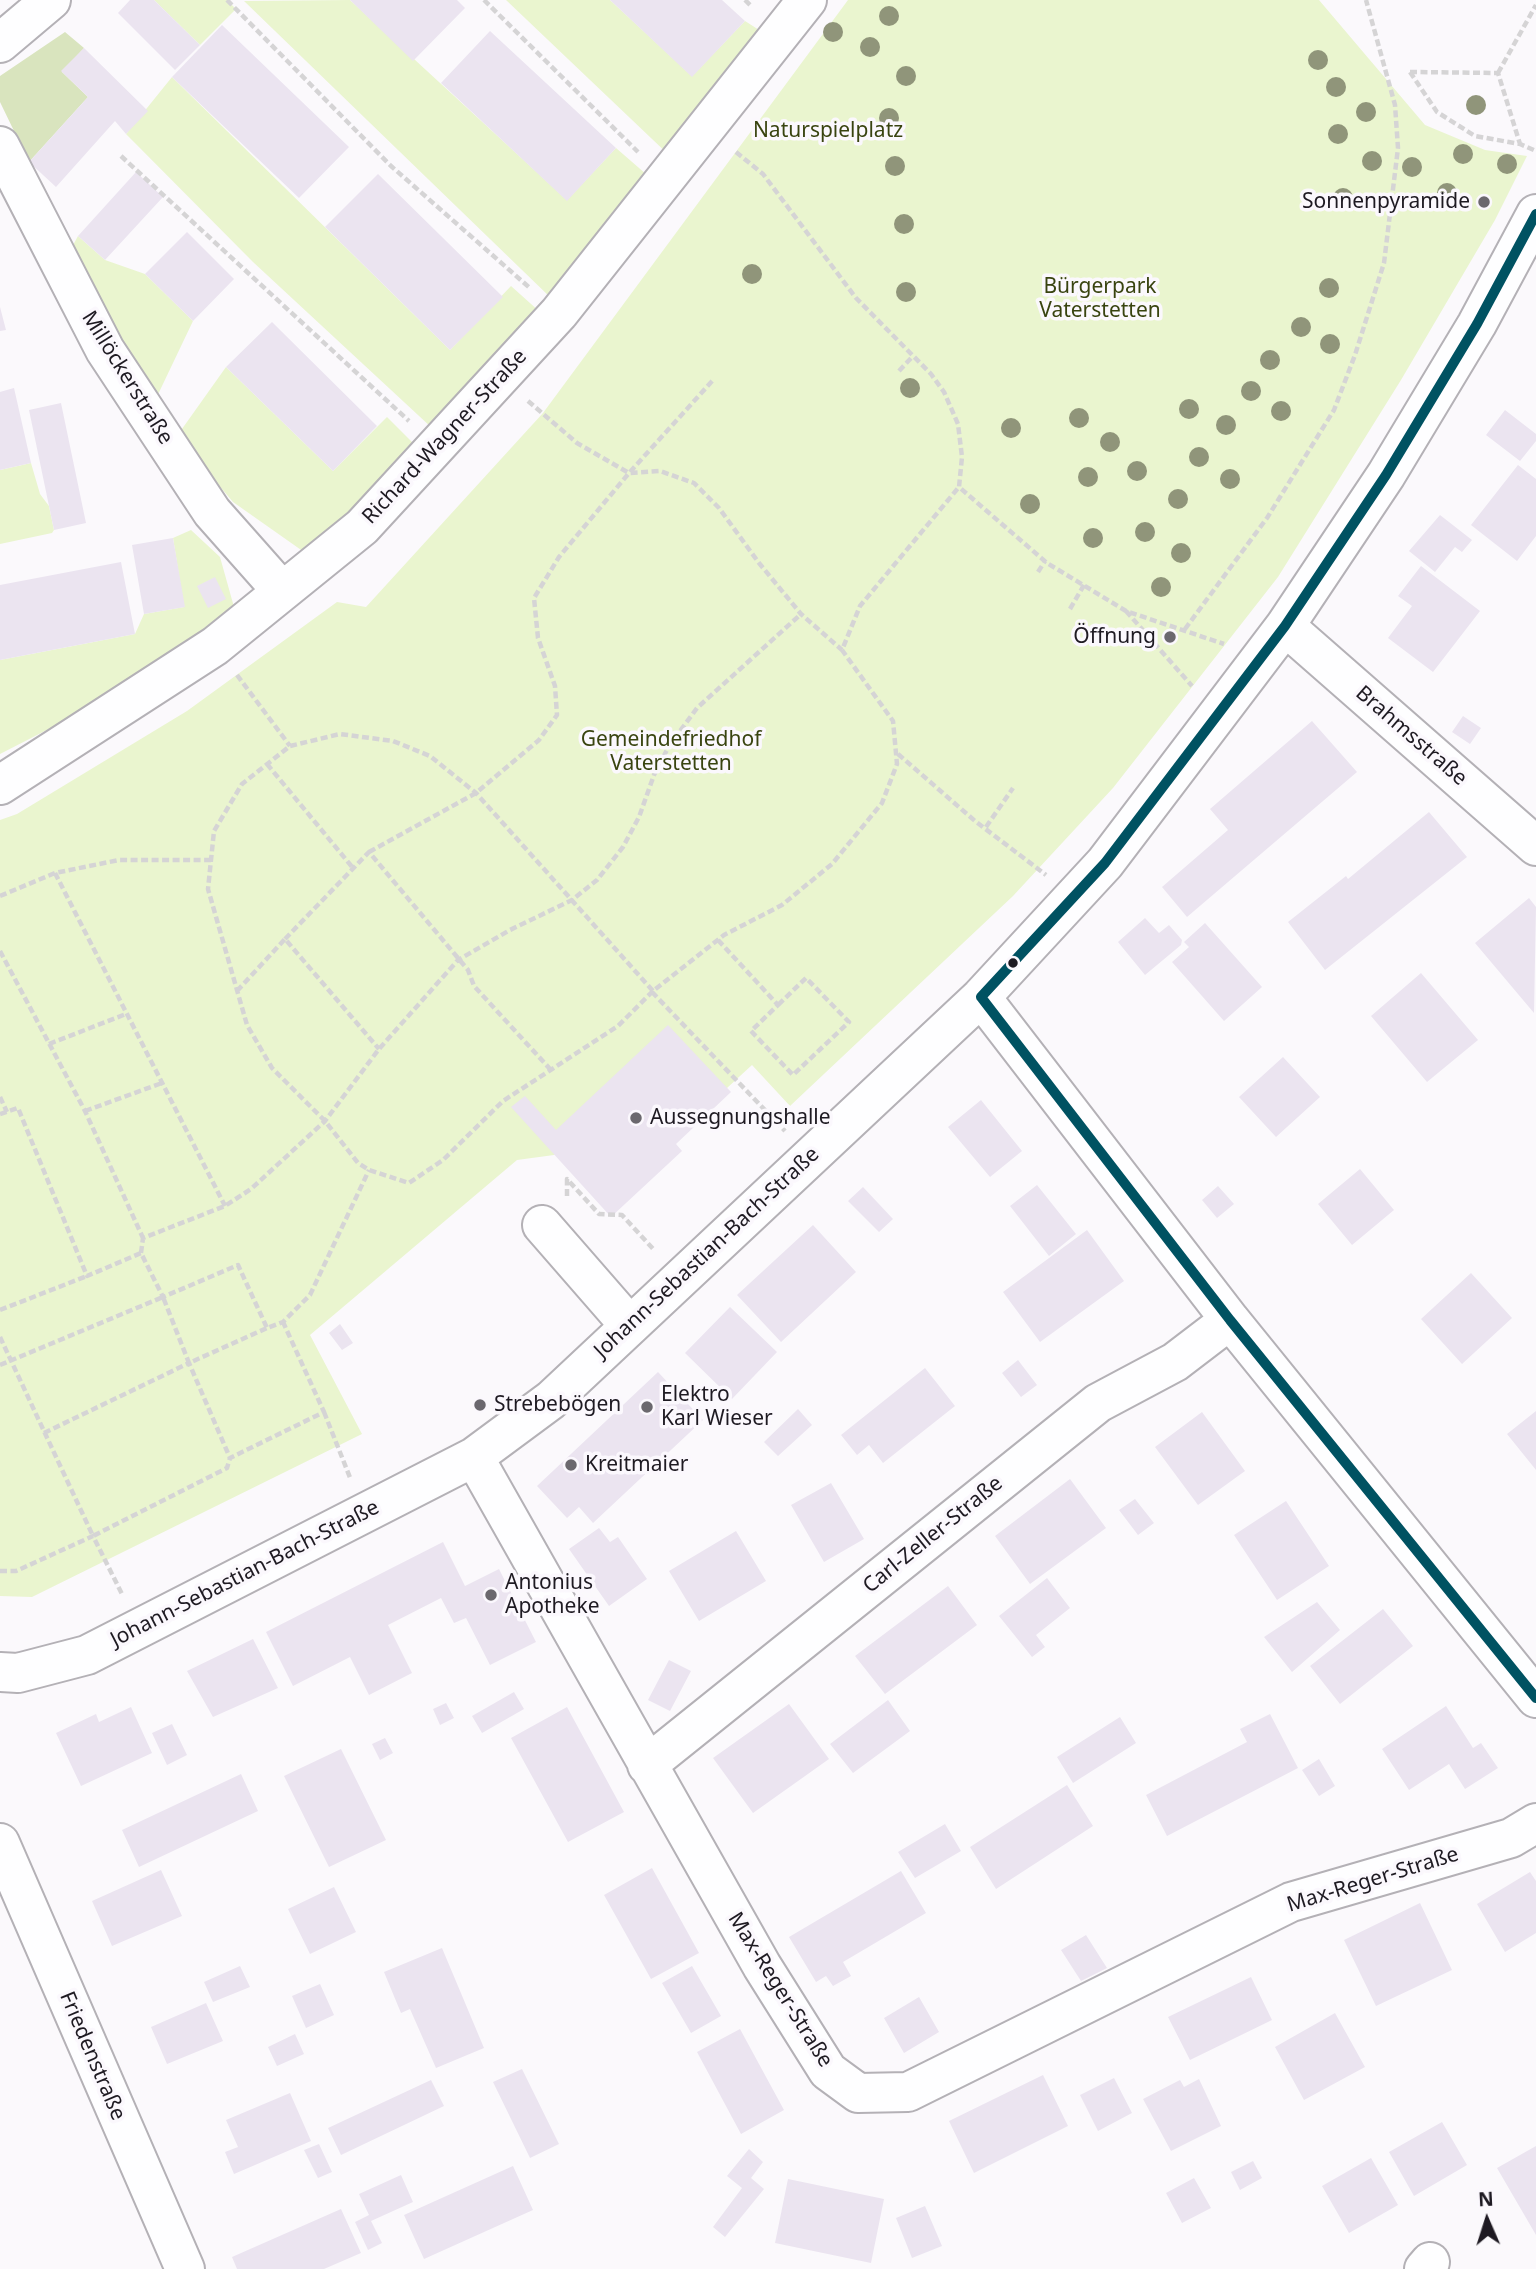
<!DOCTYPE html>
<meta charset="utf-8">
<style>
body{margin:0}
#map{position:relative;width:1536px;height:2269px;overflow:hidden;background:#fbf9fc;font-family:"Noto Sans",sans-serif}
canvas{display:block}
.north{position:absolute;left:1452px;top:2185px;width:70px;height:70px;-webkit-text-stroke:5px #fbf8fd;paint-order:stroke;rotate:357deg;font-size:19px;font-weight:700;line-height:28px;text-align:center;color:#1e1a22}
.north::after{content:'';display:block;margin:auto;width:24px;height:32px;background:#1e1a22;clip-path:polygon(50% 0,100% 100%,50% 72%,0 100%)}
</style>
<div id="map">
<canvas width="1536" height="2269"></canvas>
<div class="north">N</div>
</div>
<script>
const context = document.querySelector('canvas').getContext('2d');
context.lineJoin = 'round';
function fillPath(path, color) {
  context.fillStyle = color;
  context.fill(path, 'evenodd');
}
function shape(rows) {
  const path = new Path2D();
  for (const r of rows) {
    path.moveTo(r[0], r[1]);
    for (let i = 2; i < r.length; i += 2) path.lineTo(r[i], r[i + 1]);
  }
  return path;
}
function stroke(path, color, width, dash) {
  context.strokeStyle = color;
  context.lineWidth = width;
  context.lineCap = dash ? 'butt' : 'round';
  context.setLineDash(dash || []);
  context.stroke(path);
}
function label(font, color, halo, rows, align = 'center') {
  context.font = font + ' "Noto Sans",sans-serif';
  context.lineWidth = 7;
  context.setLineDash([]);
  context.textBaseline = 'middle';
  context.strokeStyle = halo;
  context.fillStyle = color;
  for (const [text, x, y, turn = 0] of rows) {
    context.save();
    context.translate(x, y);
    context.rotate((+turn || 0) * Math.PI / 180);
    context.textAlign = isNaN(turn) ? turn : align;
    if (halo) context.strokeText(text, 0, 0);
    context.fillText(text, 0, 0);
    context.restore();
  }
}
const green = shape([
 [154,0,227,0,236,9,200,45],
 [350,0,567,200,616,148,654,181,552,299,244,1],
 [506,0,610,0,692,76,745,21,767,35,672,158],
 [848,0,1319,0,1425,125,1485,150,1527,156,1495,220,1401,380,1278,577,1113,788,1013,896,790,1106,752,1065,727,1088,554,1155,517,1160,310,1335,362,1434,32,1597,0,1596,0,820,17,814,187,711,337,602,366,607,543,413],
 [172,77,450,350,511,286,540,312,432,428,253,262,126,134],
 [78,236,105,260,145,274,193,321,152,407,66,258],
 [226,367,333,471,387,417,415,445,338,524,304,552,233,502,177,436],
 [31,463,40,494,49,506,54,530,52,533,0,544,0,470],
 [191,530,220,557,234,607,121,692,0,754,0,660,135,634,144,614,184,607,173,538]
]);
const forest = shape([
 [65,32,84,48,62,72,88,97,29,162,0,102,0,76]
]);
const building = shape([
 [130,0,154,0,200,45,175,70,118,13],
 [350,0,457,0,465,8,413,61],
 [610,0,722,0,745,21,692,77],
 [222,25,349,147,299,198,172,77],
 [490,31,616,148,567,201,441,83],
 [84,48,148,111,126,134,115,121,56,187,29,162,88,97,61,71],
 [136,172,163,197,105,260,78,236],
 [378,174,503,297,450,350,325,227],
 [187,232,234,279,193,321,145,274],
 [0,307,6,330,0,331],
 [272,322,377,426,333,471,226,367],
 [14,388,31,463,0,470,0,392],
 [61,403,86,523,54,530,29,410],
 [1505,410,1536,434,1536,441,1520,461,1486,435],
 [1518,465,1536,479,1536,536,1517,561,1471,525],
 [1440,515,1472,540,1462,552,1455,547,1435,572,1409,551],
 [173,538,185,607,144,614,132,545],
 [121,562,135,634,0,660,0,585],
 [1421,566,1480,611,1433,672,1388,638,1412,606,1398,596],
 [215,577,226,599,208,608,197,586],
 [1463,716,1481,728,1470,744,1452,732],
 [1312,721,1357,772,1187,917,1162,887,1228,830,1210,809],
 [1429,812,1467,857,1325,970,1288,922,1346,876,1348,879],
 [1529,898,1536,907,1534,1013,1475,943],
 [1145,918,1159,933,1169,925,1182,940,1181,945,1145,975,1118,942],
 [1205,923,1262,987,1224,1021,1172,962,1189,947,1184,942],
 [1421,973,1478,1040,1427,1082,1371,1016],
 [668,1025,731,1092,676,1144,682,1151,611,1217,511,1107,525,1096,556,1130],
 [1283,1057,1320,1097,1276,1137,1239,1097],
 [981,1100,1022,1151,990,1177,948,1127],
 [1360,1169,1394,1210,1352,1245,1318,1204],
 [1037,1185,1076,1234,1049,1256,1010,1206],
 [1218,1186,1234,1204,1217,1218,1202,1200],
 [863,1187,893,1219,879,1232,848,1201],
 [813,1225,856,1272,781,1342,737,1295],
 [1087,1230,1124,1281,1040,1342,1003,1292],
 [1471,1273,1512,1318,1462,1364,1421,1319],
 [730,1307,777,1352,732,1399,685,1353],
 [340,1324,353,1343,342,1350,329,1333],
 [1018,1360,1037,1385,1021,1397,1002,1373],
 [925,1368,955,1406,883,1463,869,1445,857,1455,841,1435],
 [658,1372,703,1420,593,1523,579,1507,567,1518,537,1486],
 [798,1409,812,1425,778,1456,764,1442],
 [1536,1411,1536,1470,1507,1434],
 [1202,1412,1245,1471,1198,1505,1155,1447],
 [1070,1479,1106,1528,1030,1584,995,1536],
 [831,1483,864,1539,824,1562,791,1505],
 [1135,1499,1154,1523,1138,1535,1119,1510],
 [1286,1501,1329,1566,1277,1600,1234,1535],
 [599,1528,610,1542,618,1537,647,1579,609,1606,569,1549],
 [736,1531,766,1581,699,1621,669,1571],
 [443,1542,465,1586,499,1569,536,1642,490,1665,466,1618,454,1623,441,1598,388,1625,412,1673,369,1695,350,1657,293,1686,266,1632],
 [1047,1578,1070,1608,1036,1635,1045,1647,1032,1657,999,1616],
 [948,1586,977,1625,885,1694,855,1656],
 [1317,1602,1340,1630,1292,1672,1264,1637],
 [1383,1609,1413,1646,1340,1704,1310,1666],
 [253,1639,278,1688,213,1717,187,1671],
 [669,1660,691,1671,670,1711,648,1700],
 [514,1692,524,1709,482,1733,472,1716],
 [888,1700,910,1731,853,1773,830,1744],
 [446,1703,454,1718,440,1725,433,1709],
 [789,1704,829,1759,753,1813,713,1758],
 [1446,1706,1473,1748,1481,1743,1498,1768,1465,1789,1449,1764,1409,1790,1382,1749],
 [131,1707,152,1753,81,1786,56,1733,96,1714,99,1722],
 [567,1707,624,1812,568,1842,511,1738],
 [1270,1714,1298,1768,1167,1836,1146,1795,1247,1742,1240,1729],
 [1120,1717,1136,1743,1073,1783,1057,1757],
 [172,1724,187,1755,167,1765,152,1733],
 [385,1738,393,1753,380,1760,372,1744],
 [341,1749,386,1840,329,1867,284,1776],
 [1319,1759,1335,1786,1319,1796,1302,1770],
 [241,1774,258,1811,139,1867,122,1830],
 [1067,1785,1093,1826,996,1889,970,1847],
 [945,1824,961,1851,915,1878,898,1852],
 [652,1868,699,1953,651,1979,604,1895],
 [161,1870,182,1916,112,1946,92,1901],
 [901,1871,926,1913,843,1962,851,1976,833,1986,826,1976,816,1982,789,1937],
 [1530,1872,1536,1881,1536,1933,1505,1952,1477,1904],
 [334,1887,356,1932,310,1954,288,1909],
 [1420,1903,1452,1970,1376,2006,1344,1940],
 [1086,1935,1107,1968,1081,1981,1061,1950],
 [442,1948,484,2048,436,2068,410,2009,401,2013,384,1972],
 [240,1966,250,1987,213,2002,204,1982],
 [692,1966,721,2016,691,2033,662,1983],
 [1251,1977,1272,2020,1190,2060,1168,2017],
 [320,1984,334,2015,306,2028,292,1996],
 [919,1997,939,2032,904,2053,884,2018],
 [206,2003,223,2041,167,2064,151,2027],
 [1335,2013,1365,2067,1304,2100,1275,2047],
 [740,2029,784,2110,741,2134,697,2052],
 [295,2034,304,2054,277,2066,268,2047],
 [522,2069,559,2144,530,2158,493,2082],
 [1043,2075,1068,2126,974,2173,949,2121],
 [1114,2078,1132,2113,1098,2131,1080,2095],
 [1199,2079,1221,2126,1171,2151,1143,2099,1180,2080,1184,2087],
 [431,2080,444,2106,341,2155,328,2128],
 [290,2093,311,2141,234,2174,225,2152,238,2147,226,2120],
 [1442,2122,1467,2165,1414,2196,1389,2152],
 [319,2144,332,2172,318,2178,304,2150],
 [1536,2146,1536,2235,1497,2168],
 [749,2149,763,2162,751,2178,764,2189,725,2237,713,2227,742,2188,727,2176],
 [1371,2158,1398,2205,1349,2233,1322,2186],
 [1253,2161,1262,2178,1240,2190,1231,2172],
 [513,2166,533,2210,424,2259,404,2215],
 [401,2175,413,2202,371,2221,382,2243,368,2250,355,2222,369,2215,359,2194],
 [1194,2178,1211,2208,1182,2223,1166,2193],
 [788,2179,884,2199,871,2263,775,2243],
 [925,2206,942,2246,912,2258,896,2218],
 [341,2209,361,2253,324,2269,237,2269,232,2257]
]);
const path = shape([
 [227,0,391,166,531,289],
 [484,0,638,152],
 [745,0,752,7],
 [1410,72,1498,73,1520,144],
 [1410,72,1437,112,1475,136,1520,144,1536,151],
 [1498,73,1536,5],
 [736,152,763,174,856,298,931,374,944,392,958,424,962,457,959,487,1047,563,1126,611,1224,644],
 [121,156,409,421],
 [899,371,913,356],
 [528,401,577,443,629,473,714,379],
 [1038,572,1045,561],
 [1070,609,1084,585],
 [1126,611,1192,686],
 [1185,629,1267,518,1334,410,1355,355,1384,263,1398,148,1395,105,1366,0],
 [237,675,290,746],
 [898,754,975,821,1046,875],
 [267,764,353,868],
 [986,827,1013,788],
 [369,852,476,793,539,740,557,715,555,686,538,638,534,598,559,557,629,473,660,471,694,483,719,508,759,563,801,614,842,650],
 [55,873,225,1206],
 [0,896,55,873,119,860,211,860],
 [285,939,369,852,468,970,474,986,550,1069],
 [718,940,778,1005,751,1031,793,1075,849,1022,806,978,778,1005],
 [0,951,85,1111,143,1238],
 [237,991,285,939,379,1049],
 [653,991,618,1026,503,1101,443,1160,409,1183,369,1170,358,1163,325,1121,272,1068,247,1025,208,889,214,831,242,784,290,746,340,734,393,741,430,756,476,793,653,991,724,935,782,905,832,864,882,803,897,764,893,721,842,650,860,606,959,487],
 [652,992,785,1131],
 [49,1044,126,1014],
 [0,1097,7,1112],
 [85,1111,162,1083],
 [0,1114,18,1108,87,1276,141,1253,163,1297,238,1265,267,1328,283,1322,310,1295,369,1170],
 [567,1196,567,1179,599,1214,622,1215,655,1251],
 [141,1253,143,1238,225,1206,251,1189,325,1121,379,1049,458,960,510,930,572,900,597,880,623,847,639,817,654,775,669,746,697,708,801,614],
 [0,1310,87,1276],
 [0,1337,93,1536,227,1468,230,1458,324,1412,283,1322],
 [0,1365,163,1297,189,1363,267,1328],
 [324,1412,351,1480],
 [44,1433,189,1363,230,1458],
 [0,1571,16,1571,93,1536,123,1596]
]);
const minor = shape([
 [0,43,51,0],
 [0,146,105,350,212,512,282,591],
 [1285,626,1536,846],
 [0,785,215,646,362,527,559,313,807,0],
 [981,997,1230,1320,1536,1698],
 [542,1225,630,1326],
 [474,1457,762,1966,828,2071,858,2093,908,2092,1291,1902,1511,1838,1536,1823],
 [0,1672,18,1673,87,1655,474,1457,551,1400,981,997,1105,863,1285,626,1386,475,1477,324,1536,214],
 [647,1765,1098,1403,1175,1362,1230,1320],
 [0,1843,185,2269],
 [1424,2269,1430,2262]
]);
const bus1 = shape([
 [981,997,1105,863,1285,626,1386,475,1477,324,1536,214],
 [981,997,1230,1320,1536,1698]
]);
const trees = [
 [889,16],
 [833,32],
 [870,47],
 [1318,60],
 [906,76],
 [1336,87],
 [1476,105],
 [1366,112],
 [889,118],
 [1338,134],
 [1463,154],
 [1372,161],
 [1507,164],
 [895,166],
 [1412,167],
 [1447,193],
 [1343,198],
 [904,224],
 [752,274],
 [1329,288],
 [906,292],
 [1301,327],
 [1330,344],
 [1270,360],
 [910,388],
 [1251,391],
 [1189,409],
 [1281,411],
 [1079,418],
 [1226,425],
 [1011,428],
 [1110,442],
 [1199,457],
 [1137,471],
 [1088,477],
 [1230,479],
 [1178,499],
 [1030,504],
 [1145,532],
 [1093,538],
 [1181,553],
 [1161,587]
];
const markers = [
 [1484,202,7,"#6b686e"],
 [1170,637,7,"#6b686e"],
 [1013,963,6,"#1e1a22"],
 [636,1118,7,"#6b686e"],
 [480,1405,7,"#6b686e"],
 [647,1407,7,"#6b686e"],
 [571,1465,7,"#6b686e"],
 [491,1595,7,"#6b686e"]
];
const parkNames = [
 ["Naturspielplatz",828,131],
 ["Bürgerpark",1100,287],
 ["Vaterstetten",1100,311],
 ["Gemeindefriedhof",671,740],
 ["Vaterstetten",671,764]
];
const poiNames = [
 ["Sonnenpyramide",1470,202,"right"],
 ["Öffnung",1156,637,"right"],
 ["Aussegnungshalle",650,1118],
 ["Elektro",661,1395],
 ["Karl Wieser",661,1419],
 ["Strebebögen",494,1405],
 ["Kreitmaier",585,1465],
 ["Antonius",505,1583],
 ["Apotheke",505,1607]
];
const streetNames = [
 ["Millöckerstraße",127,378,58],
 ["Richard-Wagner-Straße",445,437,-47],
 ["Brahmsstraße",1411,736,41],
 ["Johann-Sebastian-Bach-Straße",707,1253,-43],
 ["Carl-Zeller-Straße",933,1535,-39],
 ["Johann-Sebastian-Bach-Straße",245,1574,-27],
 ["Max-Reger-Straße",1373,1880,-17],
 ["Max-Reger-Straße",780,1990,58],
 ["Friedenstraße",92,2056,67]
];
fillPath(green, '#eaf5cf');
fillPath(forest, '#d9e4be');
fillPath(building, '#ebe4f0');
stroke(minor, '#b4b1b6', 42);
stroke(path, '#d5d4d5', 4.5, [7, 3.5]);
stroke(minor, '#fefeff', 38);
stroke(bus1, '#005262', 10);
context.fillStyle = '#90957a';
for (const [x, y] of trees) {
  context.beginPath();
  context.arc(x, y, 10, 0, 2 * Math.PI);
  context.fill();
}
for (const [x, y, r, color] of markers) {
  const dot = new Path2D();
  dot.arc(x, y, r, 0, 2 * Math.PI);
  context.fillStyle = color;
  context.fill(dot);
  stroke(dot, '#fbf8fd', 2.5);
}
label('21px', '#394410', '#fbf8fd', parkNames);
label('21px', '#1e1a22', '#fbf8fd', poiNames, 'left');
label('21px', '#1e1a22', '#fbf8fd', streetNames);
</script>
